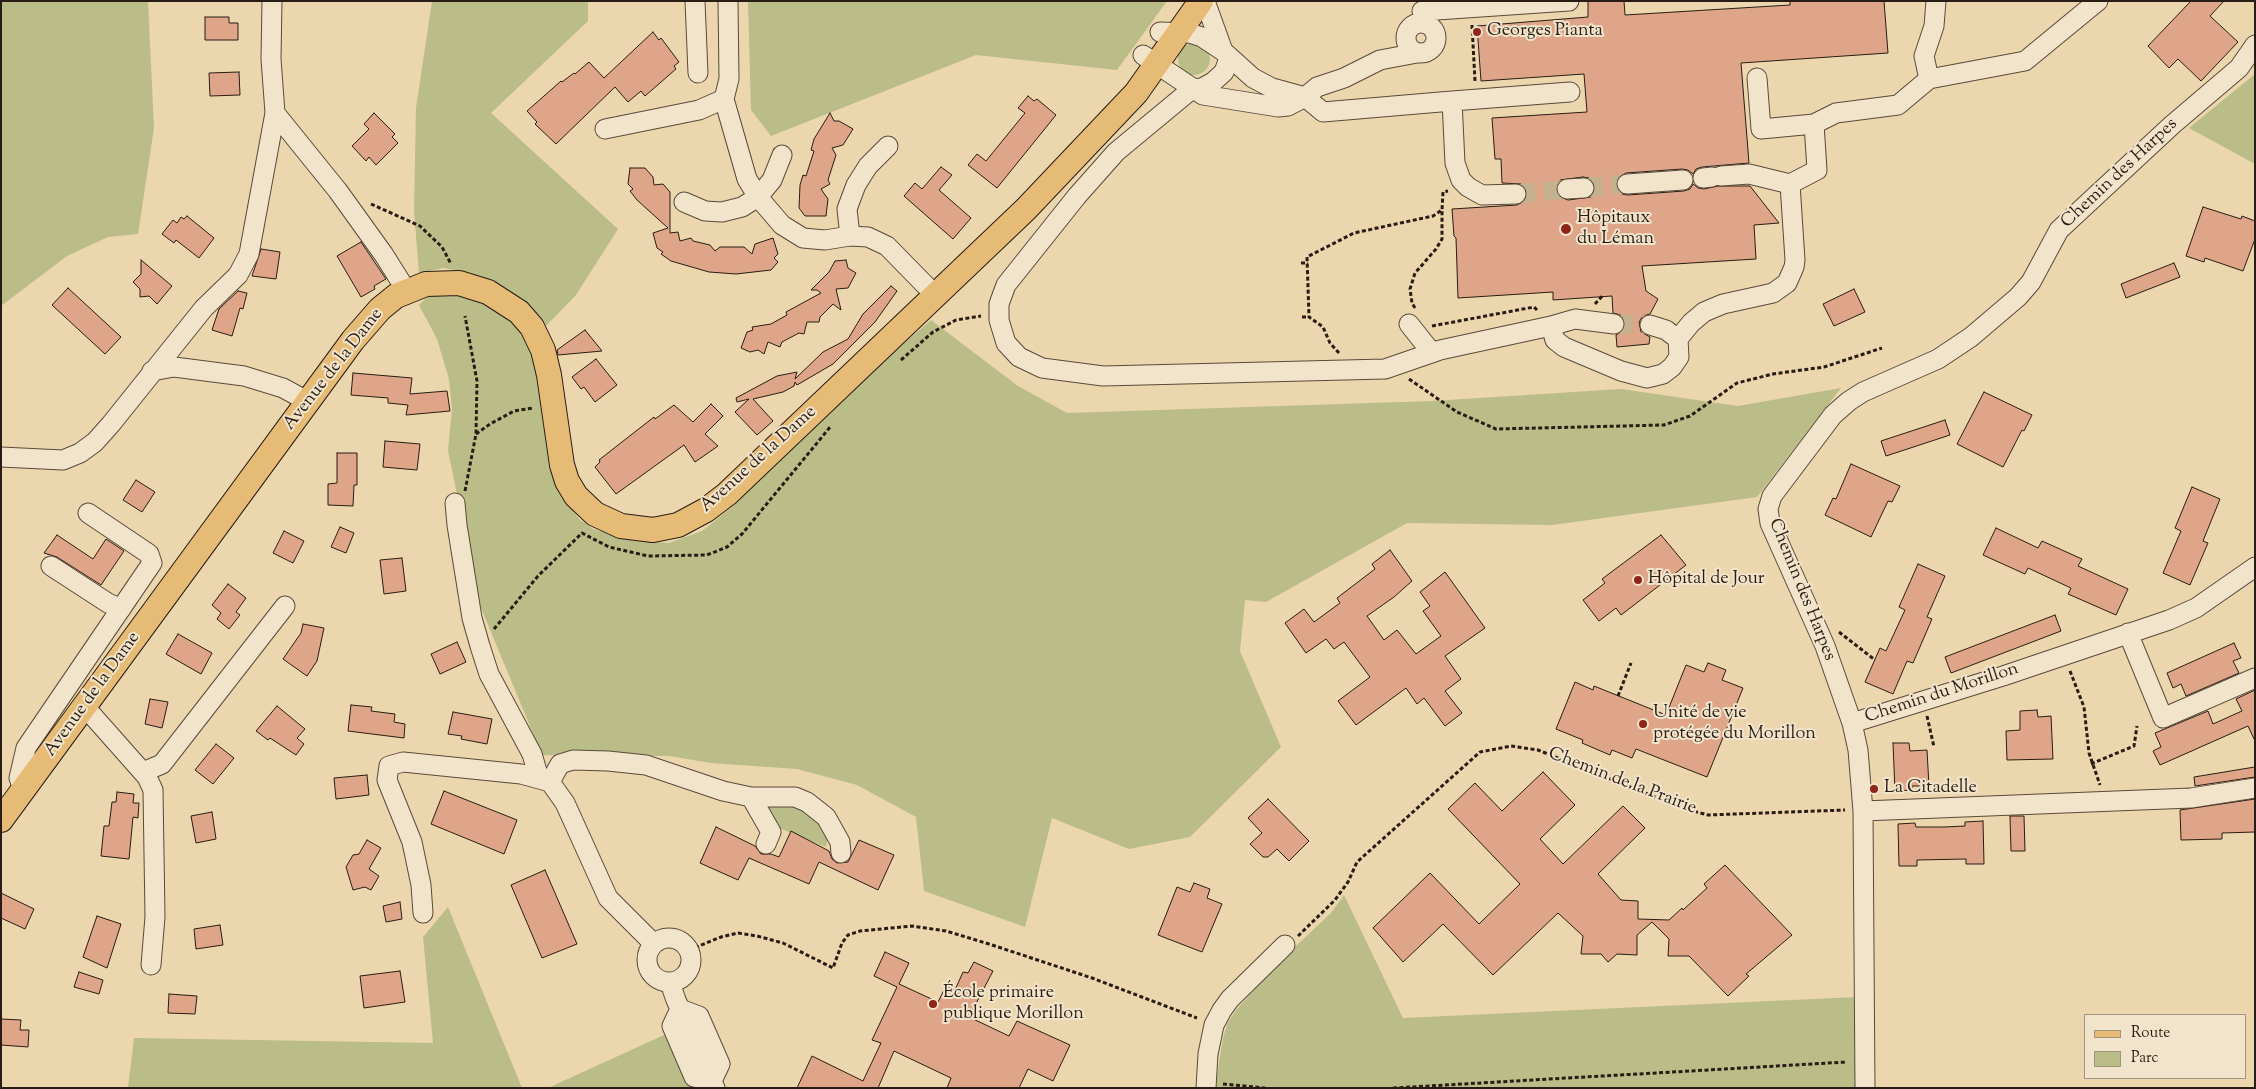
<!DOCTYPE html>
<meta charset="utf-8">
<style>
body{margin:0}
#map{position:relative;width:2256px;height:1089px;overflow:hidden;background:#ebd6ad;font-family:"Sorts Mill Goudy",serif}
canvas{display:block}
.frame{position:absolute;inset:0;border:2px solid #281c14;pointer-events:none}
.legend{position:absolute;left:2084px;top:1014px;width:162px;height:65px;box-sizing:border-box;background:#f2e4ca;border:1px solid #a19481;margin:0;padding:6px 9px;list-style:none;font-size:15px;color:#281c14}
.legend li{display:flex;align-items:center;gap:10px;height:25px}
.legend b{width:25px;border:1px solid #a19481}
</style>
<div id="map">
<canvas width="2256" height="1089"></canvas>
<div class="frame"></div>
<ul class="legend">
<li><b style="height:6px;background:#e6bb76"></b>Route</li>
<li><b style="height:14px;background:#babd88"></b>Parc</li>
</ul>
</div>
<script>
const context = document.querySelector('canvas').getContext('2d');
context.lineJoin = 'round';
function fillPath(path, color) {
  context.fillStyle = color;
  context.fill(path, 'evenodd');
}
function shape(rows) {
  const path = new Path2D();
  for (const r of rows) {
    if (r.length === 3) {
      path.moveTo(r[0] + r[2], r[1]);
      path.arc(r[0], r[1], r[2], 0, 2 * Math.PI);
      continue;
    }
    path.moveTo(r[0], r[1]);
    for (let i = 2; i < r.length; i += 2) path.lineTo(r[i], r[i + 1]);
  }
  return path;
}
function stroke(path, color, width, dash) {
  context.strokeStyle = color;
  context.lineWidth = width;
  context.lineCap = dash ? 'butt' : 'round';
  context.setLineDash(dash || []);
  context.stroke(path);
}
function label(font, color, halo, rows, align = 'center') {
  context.font = font + ' "Sorts Mill Goudy",serif';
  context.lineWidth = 4;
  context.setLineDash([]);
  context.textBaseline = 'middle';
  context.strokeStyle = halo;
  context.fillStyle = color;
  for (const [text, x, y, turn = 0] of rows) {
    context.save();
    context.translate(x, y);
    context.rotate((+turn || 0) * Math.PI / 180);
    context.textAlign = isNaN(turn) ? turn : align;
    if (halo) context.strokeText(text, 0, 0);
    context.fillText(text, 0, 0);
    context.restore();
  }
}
const green = shape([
 [1,1,148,1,154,128,138,234,108,237,67,256,1,306],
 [432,1,588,1,588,21,491,113,618,229,576,295,544,328,518,298,491,282,467,272,443,268,419,273,414,211,416,108],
 [748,1,1167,1,1117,70,976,55,771,136,751,110],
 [1194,59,16],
 [2255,74,2255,164,2189,128],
 [455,292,474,297,510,318,524,334,538,371,549,466,556,487,579,519,593,529,630,540,669,543,702,531,732,507,858,383,931,320,1018,386,1067,413,1432,401,1621,389,1738,406,1841,388,1757,497,1552,525,1407,523,1266,602,1245,600,1240,651,1281,747,1190,837,1129,849,1052,818,1025,927,924,891,916,817,857,785,797,769,711,763,669,756,542,755,481,608,448,451,452,409,449,379,437,339,419,305,431,293],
 [780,799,818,816,828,835,826,847,779,828,761,803],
 [1344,895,1403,1018,1857,997,1855,1088,1215,1088,1223,1038,1228,1022,1237,1009,1279,962,1331,913],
 [448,907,522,1088,128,1088,134,1038,433,1043,423,937],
 [664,1035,674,1040,704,1088,548,1088]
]);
const building = shape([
 [1588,1,1624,1,1625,15,1790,5,1790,1,1884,1,1888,53,1741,63,1749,163,1702,167,1696,169,1693,174,1688,170,1682,169,1626,173,1617,179,1617,190,1622,194,1628,195,1684,191,1690,189,1693,184,1698,188,1704,189,1718,186,1750,186,1779,223,1754,225,1756,259,1642,266,1646,291,1658,299,1650,314,1643,316,1639,322,1641,332,1650,337,1649,344,1617,347,1616,335,1623,331,1625,325,1621,315,1613,313,1612,296,1553,300,1553,292,1458,298,1456,238,1454,236,1452,209,1517,205,1526,200,1527,194,1526,189,1521,184,1502,183,1501,159,1495,159,1492,118,1587,112,1584,74,1481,81,1477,26,1588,17,1588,1],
 [1583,177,1589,178,1594,182,1595,188,1591,197,1568,200,1558,196,1556,189,1560,180,1583,177],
 [2191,1,2224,1,2210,16,2238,42,2201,81,2178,59,2169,68,2148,46,2191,1],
 [205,17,229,17,229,23,238,23,238,40,205,40,205,17],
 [653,32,659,40,661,38,679,62,674,66,676,69,645,96,641,91,628,102,615,87,556,144,535,124,537,122,527,111,561,81,562,82,574,73,575,74,589,62,604,78,653,32],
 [239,72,240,95,210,96,209,73,239,72],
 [1028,96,1034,101,1037,99,1056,115,997,188,968,165,977,154,986,161,1025,113,1018,108,1028,96],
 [374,113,395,134,392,137,398,143,376,165,369,157,366,161,352,146,369,129,364,124,374,113],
 [830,113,834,121,839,121,853,129,843,145,832,148,836,155,828,180,830,184,821,189,828,199,826,216,805,216,799,208,800,185,803,175,806,176,814,151,811,150,814,139,830,113],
 [941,167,952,175,939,190,971,218,953,239,904,196,915,183,922,189,941,167],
 [630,168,645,168,653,177,654,185,663,184,670,192,670,233,678,232,680,241,691,238,693,241,710,245,715,251,720,247,744,247,752,254,755,244,773,238,778,254,774,258,778,262,771,270,736,274,709,272,671,261,661,254,663,252,657,248,653,233,668,228,637,200,630,191,633,189,628,184,630,168],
 [2203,207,2241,219,2242,216,2255,221,2255,239,2243,271,2205,258,2204,262,2186,256,2203,207],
 [187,216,214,238,199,258,176,240,174,243,162,234,173,220,177,223,181,217,184,219,187,216],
 [361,242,386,279,374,286,375,289,361,297,337,256,361,242],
 [261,249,280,252,276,279,252,276,261,249],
 [141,260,172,286,157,304,149,296,140,297,140,289,133,282,141,274,141,260],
 [846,260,848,268,856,273,848,288,836,289,841,310,833,304,820,317,819,322,807,322,804,334,799,333,782,342,780,347,768,342,764,354,758,350,750,352,741,348,747,332,753,330,752,327,771,324,787,315,786,312,821,293,817,290,811,290,829,272,835,261,846,260],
 [2174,263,2180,277,2126,298,2121,284,2174,263],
 [891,286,897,291,875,322,833,364,797,385,795,382,794,386,783,392,753,399,773,421,757,435,735,412,749,399,737,402,736,398,777,376,797,372,795,379,823,352,848,339,863,314,891,286],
 [68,288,121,337,105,354,52,305,68,288],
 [1854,289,1865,312,1834,326,1823,304,1854,289],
 [238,291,247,293,243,309,240,308,232,336,212,330,219,309,238,291],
 [585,330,602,351,558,355,557,350,585,330],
 [596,359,617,385,595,402,584,387,581,389,572,377,596,359],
 [353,373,412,378,410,394,447,391,450,411,406,415,408,405,388,403,388,398,351,395,353,373],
 [1984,392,2032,415,2024,431,2022,430,2003,467,1957,444,1984,392],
 [711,404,723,416,705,434,718,446,695,462,684,445,616,494,595,467,600,462,599,460,613,449,654,417,655,419,674,405,693,422,711,404],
 [1945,420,1950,435,1886,456,1881,441,1945,420],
 [385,441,420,444,417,470,383,467,385,441],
 [337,453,357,453,357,485,354,485,353,506,328,505,328,484,337,483,337,453],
 [1851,464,1900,486,1892,502,1888,501,1871,537,1825,515,1833,498,1836,499,1851,464],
 [136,480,155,492,142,512,123,500,136,480],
 [2192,487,2220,499,2203,541,2208,543,2190,585,2163,573,2181,531,2175,528,2192,487],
 [340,527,354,533,346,553,331,547,340,527],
 [1996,528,2038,548,2042,541,2082,559,2078,566,2128,589,2116,615,2068,594,2071,588,2028,568,2025,574,1983,555,1996,528],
 [284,531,304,541,293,563,273,553,284,531],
 [57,535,93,559,106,539,124,551,101,585,57,557,44,553,57,535],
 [1661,535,1686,565,1621,615,1616,608,1599,621,1583,600,1605,583,1602,579,1661,535],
 [1390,550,1412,581,1394,597,1367,616,1384,640,1397,630,1416,654,1441,636,1423,611,1430,606,1420,592,1445,572,1485,628,1445,656,1461,679,1445,691,1462,713,1445,726,1424,698,1417,704,1406,688,1356,725,1338,701,1370,677,1344,642,1334,649,1326,639,1306,653,1285,623,1304,609,1314,622,1340,603,1337,598,1375,569,1372,564,1390,550],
 [402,558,406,591,384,594,380,560,402,558],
 [1918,564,1945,576,1927,617,1932,619,1913,663,1907,661,1893,694,1865,682,1880,648,1886,651,1905,610,1899,607,1918,564],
 [228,584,246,598,236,612,240,615,229,629,217,619,221,613,212,605,228,584],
 [2055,615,2061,631,1951,673,1945,657,2055,615],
 [303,624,324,628,317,661,307,676,283,659,301,633,303,624],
 [178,634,212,653,201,674,166,654,178,634],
 [457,642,466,662,440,674,431,654,457,642],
 [2234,643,2241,658,2233,661,2239,673,2186,696,2181,684,2173,688,2167,673,2234,643],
 [1708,663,1726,670,1722,680,1743,688,1707,777,1636,749,1632,758,1612,750,1610,755,1582,743,1583,740,1556,729,1575,682,1593,690,1594,686,1666,715,1686,665,1704,672,1708,663],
 [2255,690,2255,741,2248,726,2160,765,2153,751,2161,747,2155,733,2208,711,2213,724,2242,711,2236,699,2255,690],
 [150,699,168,702,162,728,145,724,150,699],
 [351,705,372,707,371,711,395,714,394,722,405,724,404,738,348,731,351,705],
 [277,706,305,729,297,738,304,744,296,755,270,738,268,740,256,731,277,706],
 [2037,710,2038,717,2051,716,2053,759,2007,760,2006,731,2020,730,2020,711,2037,710],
 [453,712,492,719,487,744,461,739,462,736,448,734,453,712],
 [1893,743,1909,743,1910,751,1927,750,1929,786,1912,786,1912,790,1895,791,1893,743],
 [216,744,234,758,213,784,195,770,216,744],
 [2255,767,2255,777,2195,786,2194,777,2255,767],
 [1543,772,1575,805,1540,839,1563,864,1623,806,1645,828,1598,874,1621,900,1638,901,1638,919,1669,920,1682,908,1683,910,1707,888,1704,884,1725,865,1792,935,1746,974,1749,976,1728,996,1689,956,1668,956,1669,939,1652,922,1637,935,1637,955,1617,954,1608,962,1601,954,1581,954,1583,936,1558,913,1493,975,1443,924,1403,962,1373,928,1430,873,1479,924,1520,884,1448,809,1475,783,1502,811,1543,772],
 [367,775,369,795,336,799,334,778,367,775],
 [444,791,517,820,504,854,431,824,444,791],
 [117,792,134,794,133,803,139,803,138,818,133,817,129,859,101,856,104,826,109,826,112,802,116,802,117,792],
 [1268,799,1309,841,1289,861,1277,849,1268,857,1263,857,1250,844,1262,833,1248,818,1268,799],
 [2255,799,2255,832,2222,833,2222,839,2181,840,2180,810,2255,799],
 [212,812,216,839,196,843,191,816,212,812],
 [2010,816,2024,816,2025,851,2011,851,2010,816],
 [1983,821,1984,864,1966,864,1966,859,1917,860,1917,866,1899,866,1898,824,1915,823,1916,827,1944,827,1965,826,1965,822,1983,821],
 [716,827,755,846,761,854,771,854,779,857,791,831,829,851,832,859,837,863,848,862,859,840,894,855,878,890,819,862,809,884,749,858,738,880,700,863,716,827],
 [367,840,381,848,369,869,379,876,371,890,365,887,353,890,346,867,353,855,359,854,367,840],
 [545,870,577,944,542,958,511,885,545,870],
 [1194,883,1210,889,1207,898,1222,904,1202,952,1158,935,1177,887,1190,892,1194,883],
 [1,893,34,909,25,929,1,918,1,893],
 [400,902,402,919,386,922,383,906,400,902],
 [97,916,121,924,107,968,83,957,97,916],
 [220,925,223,945,196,949,194,929,220,925],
 [885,952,909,963,899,984,938,1002,946,986,955,990,963,972,968,973,974,962,993,971,969,1017,1009,1036,1017,1021,1070,1045,1053,1081,1028,1069,1019,1088,947,1088,951,1078,894,1051,878,1088,797,1088,812,1056,863,1081,881,1043,872,1040,897,987,874,976,885,952],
 [400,971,405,1002,364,1008,360,976,400,971],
 [79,972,103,980,99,994,74,987,79,972],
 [169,994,197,996,195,1014,168,1013,169,994],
 [1,1019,21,1020,20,1030,29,1030,28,1047,1,1045,1,1019]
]);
const minorTunnel = shape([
 [1584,188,1627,184],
 [1516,194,1567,189],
 [1614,324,1650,325]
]);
const path = shape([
 [1472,25,1475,81],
 [371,204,420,226,442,247,451,264],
 [1301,263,1308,263],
 [1595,304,1603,295],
 [1415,308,1412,303,1410,289,1415,273,1436,249,1442,239,1442,210],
 [1302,317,1309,317],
 [1432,326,1534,307,1538,311],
 [1339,353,1330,343,1323,327,1309,317,1307,257,1354,233,1433,216,1442,210,1443,192,1448,191],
 [901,360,933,332,956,320,981,316],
 [1409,379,1457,412,1496,429,1664,425,1690,416,1737,383,1773,374,1824,367,1882,348],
 [476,434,490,424,514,411,533,408],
 [465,491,476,434,477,381,465,316],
 [494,629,538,576,582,533,609,547,648,556,707,555,727,547,742,534,831,426],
 [1839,632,1875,660],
 [2070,671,2084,707,2089,753,2100,785],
 [1618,696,1631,663],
 [1927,716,1934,747],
 [2091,764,2134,746,2137,726],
 [1298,936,1335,900,1348,882,1357,862,1480,752,1511,746,1538,750,1685,809,1708,815,1845,810],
 [689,950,721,937,738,933,757,936,783,943,833,968,842,943,848,935,860,931,912,926,946,931,989,944,1092,978,1197,1018],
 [1223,1084,1265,1088],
 [1393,1088,1847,1062]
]);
const minor = shape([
 [272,1,271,59,275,113,338,191,384,255,406,290],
 [695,1,698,73],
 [728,1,729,79,724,99,747,179,758,197,782,225,803,238,825,240,850,236,868,237,887,246,935,295],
 [1205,1,1223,51],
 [1422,11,1569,1],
 [1421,38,15],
 [1160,32,1189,33,1202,37,1223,51,1253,78,1272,88,1305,97,1323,112,1452,101,1455,163,1461,180,1468,187,1482,195,1516,194],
 [1143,55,1203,95,1278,107,1288,106,1305,97,1317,87,1344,78,1380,60,1417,53],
 [1229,58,1224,72,1213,82,1202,88,1192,89,1116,152,1077,196,1006,285,999,304,999,320,1006,343,1019,357,1042,368,1103,376,1385,369,1440,350,1551,326],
 [1757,78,1761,129,1814,124],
 [1929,79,1924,56,1934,26,1936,1],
 [1452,101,1570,92],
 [605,129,699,110,724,99],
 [1721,176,1749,174,1790,184,1817,170,1814,124,1836,113,1898,105,1929,79,2025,61,2098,1],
 [1703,178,1712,177],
 [1627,184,1683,180],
 [1567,189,1584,188],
 [684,202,705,211,722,212,742,207,758,197,772,180,782,155],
 [850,236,847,209,856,185,868,166,888,146],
 [1409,324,1432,353],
 [1614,324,1575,319,1551,326,1555,340,1564,347,1621,371,1647,378,1663,374,1672,367,1679,357,1678,339,1666,330,1650,325],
 [1678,339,1691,323,1704,312,1723,304,1773,293,1787,283,1794,267,1795,260,1790,184],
 [152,371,174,367,244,376,283,388,307,401],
 [1,457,63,460,80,453,95,442,111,424,204,308,238,275,249,254,275,113],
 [455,503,457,525,472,618,480,646,489,674,532,754,539,778],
 [51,566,108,603,121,609],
 [2128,633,2163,718,2255,678],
 [85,707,147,777,153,790,155,917,151,965],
 [1852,723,2003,676,2169,620,2196,608,2255,567],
 [143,772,162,764,285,606],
 [550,782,560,764,573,760,608,761,646,765,723,791,751,797,795,797,807,802,826,817,840,842,841,853],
 [23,789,19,778,26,748,152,563,149,554,88,513],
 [751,797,771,832,766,844],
 [1863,811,2191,798,2255,788],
 [423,913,421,885,412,842,387,780,389,766,403,762,521,774,550,782,565,803,608,898,653,943],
 [669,960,22],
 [670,983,676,1000,715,1088],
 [680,1009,672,1026,694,1077,712,1081],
 [680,1009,699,1016,720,1064,712,1081],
 [1206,1088,1208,1054,1214,1025,1222,1010,1230,999,1285,945],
 [1865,1088,1863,811,1858,750,1852,723,1825,646,1770,523,1768,509,1772,496,1833,415,1849,401,1863,392,1938,359,1971,337,2018,297,2031,282,2059,230,2172,125,2239,68,2255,45]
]);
const major = shape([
 [1,820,353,340,380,309,396,296,426,284,459,283,488,292,519,312,532,327,543,350,549,375,562,465,567,481,576,496,595,514,621,526,653,530,678,525,706,510,727,494,1026,209,1136,93,1201,1]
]);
const markers = [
 [1477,32,5,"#8f2418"],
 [1566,229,6,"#8f2418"],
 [1638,580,5,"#8f2418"],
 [1643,724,5,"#8f2418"],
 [1874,789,5,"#8f2418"],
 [933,1004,5,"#8f2418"]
];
const poiNames = [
 ["Georges Pianta",1487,32],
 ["Hôpitaux",1577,219],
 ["du Léman",1577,240],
 ["Hôpital de Jour",1648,580],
 ["Unité de vie",1653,714],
 ["protégée du Morillon",1653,735],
 ["La Citadelle",1884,789],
 ["École primaire",943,994],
 ["publique Morillon",943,1015]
];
const streetNames = [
 ["Chemin des Harpes",2120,174,-43],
 ["Avenue de la Dame",334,370,-52],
 ["Avenue de la Dame",759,460,-42],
 ["Chemin des Harpes",1801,590,68],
 ["Chemin du Morillon",1942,694,-18],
 ["Avenue de la Dame",93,695,-54],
 ["Chemin de la Prairie",1622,782,21]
];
fillPath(green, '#babd88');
fillPath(building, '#dfa588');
stroke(building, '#281c14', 1);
stroke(minorTunnel, '#c4b18e', 19, [19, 9]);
stroke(minor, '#594a3a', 21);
stroke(major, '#281c14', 26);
stroke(path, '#281c14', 3, [4, 2.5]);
stroke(minor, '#f2e4ca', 19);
stroke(major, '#e6bb76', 24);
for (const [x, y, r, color] of markers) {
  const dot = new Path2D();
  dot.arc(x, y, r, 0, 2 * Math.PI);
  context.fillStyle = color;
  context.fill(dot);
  stroke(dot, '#f2e4ca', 2);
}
label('18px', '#281c14', '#f2e4ca', poiNames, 'left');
label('18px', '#281c14', '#f2e4ca', streetNames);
</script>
